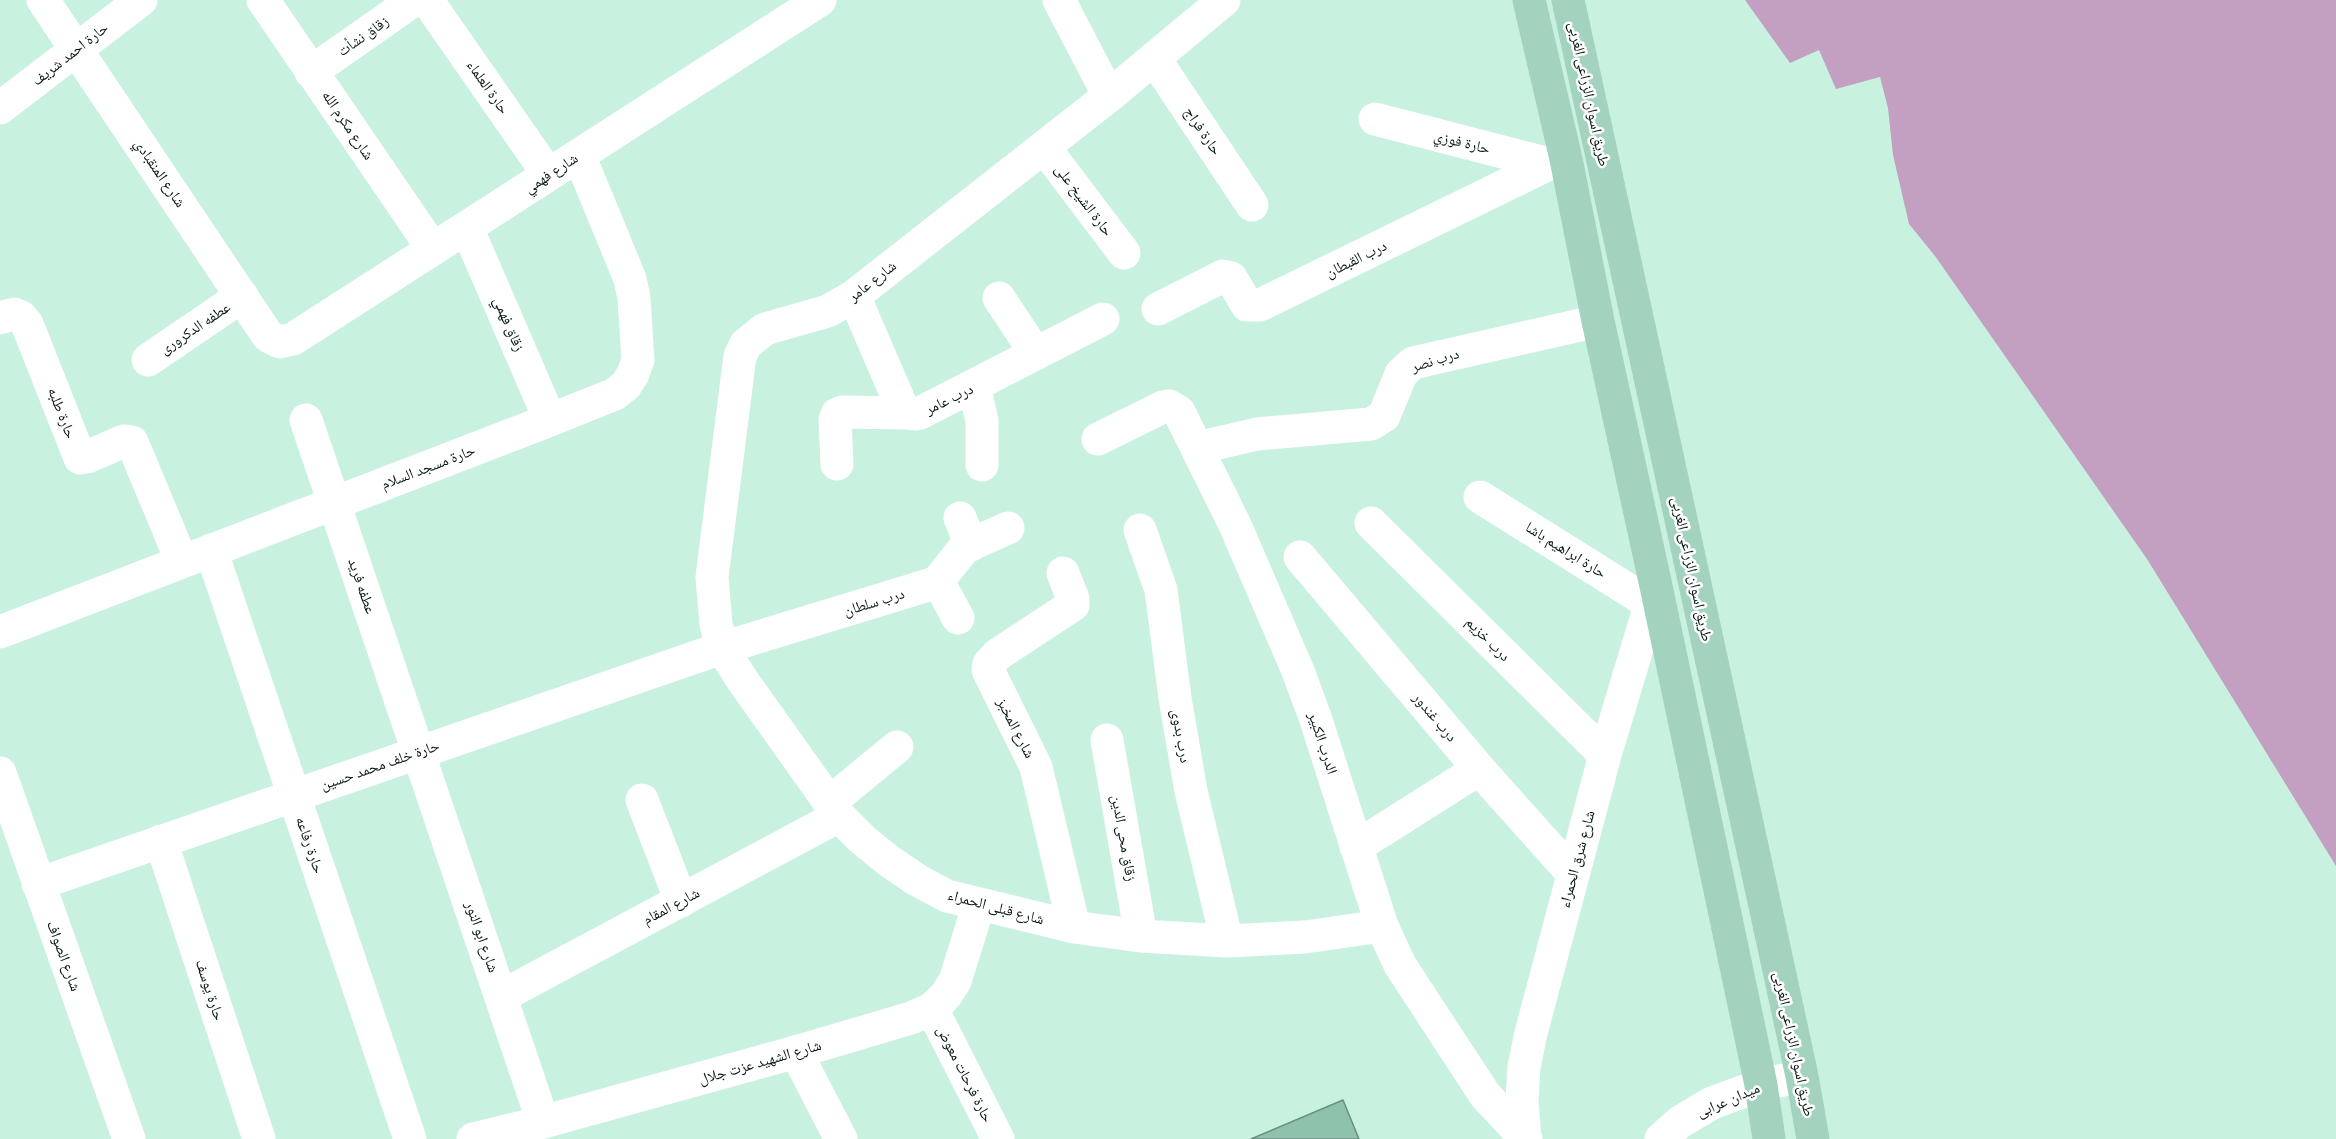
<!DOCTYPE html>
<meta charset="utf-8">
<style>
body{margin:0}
canvas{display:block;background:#c8f1df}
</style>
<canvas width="2336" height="1139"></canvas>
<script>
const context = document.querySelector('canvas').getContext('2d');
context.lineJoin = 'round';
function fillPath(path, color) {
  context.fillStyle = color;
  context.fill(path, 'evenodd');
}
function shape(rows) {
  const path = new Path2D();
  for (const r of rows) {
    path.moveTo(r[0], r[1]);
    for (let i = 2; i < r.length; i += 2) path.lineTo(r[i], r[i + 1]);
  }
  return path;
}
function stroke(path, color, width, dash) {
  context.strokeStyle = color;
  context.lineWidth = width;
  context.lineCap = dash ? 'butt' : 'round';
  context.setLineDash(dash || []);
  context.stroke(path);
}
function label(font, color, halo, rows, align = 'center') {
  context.font = font + ' Ubuntu,"Noto Naskh Arabic",sans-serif';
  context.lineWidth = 5;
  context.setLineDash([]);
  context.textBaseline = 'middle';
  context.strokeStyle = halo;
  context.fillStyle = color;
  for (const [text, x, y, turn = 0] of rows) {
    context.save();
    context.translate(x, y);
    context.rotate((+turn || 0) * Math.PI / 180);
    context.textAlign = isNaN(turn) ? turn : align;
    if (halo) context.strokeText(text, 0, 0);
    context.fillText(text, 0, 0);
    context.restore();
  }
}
const water = shape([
 [1745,0,2336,0,2336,866,2147,559,1935,256,1909,224,1893,155,1888,108,1880,77,1836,89,1819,50,1790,63]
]);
const building = shape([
 [1343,1100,1359,1139,1251,1139,1343,1100]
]);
const minor = shape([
 [43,0,268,336,280,342,293,339,820,0],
 [263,0,433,249],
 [427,0,548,174],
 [1059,0,1109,96],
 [1224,0,1109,96,854,296,828,311,765,329,746,344,740,356,712,577,716,624,722,648,743,681,839,816,863,840,889,861,917,880,947,896,1074,927,1141,936,1227,941,1305,937,1382,926],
 [1154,58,1252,205],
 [311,72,414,0],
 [0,108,141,0],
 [1375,119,1549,164],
 [1044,147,1124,253],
 [467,228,550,420],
 [854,296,901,405,908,413,915,414,920,413,1103,319],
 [999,298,1036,354],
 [1158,309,1223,276,1231,278,1247,305,1260,305,1549,164,1566,159],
 [0,318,14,314,21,317,27,324,80,458,87,457,124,441,132,442,182,562],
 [148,360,242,296],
 [974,386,982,421,982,465],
 [306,420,543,1122],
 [1098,439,1163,407,1169,406,1179,412,1235,525,1298,671,1315,717,1382,926,1400,965,1485,1095,1526,1139],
 [1197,448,1257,434,1371,424,1384,416,1401,374,1413,363,1598,321],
 [837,464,835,420,837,414,842,412,908,413],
 [1480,497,1651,604],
 [960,518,971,545],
 [1371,523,1605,755],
 [1140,530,1161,590,1175,698,1191,791,1227,941],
 [211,550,410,1139],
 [1300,557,1479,769,1573,874],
 [1063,573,1073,599,1073,605,997,655,989,664,988,670,1036,767,1074,927],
 [938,581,958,618],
 [0,632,550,420,615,394,626,385,633,374,638,360,634,298,630,279,579,155],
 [1107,740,1141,936],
 [0,773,129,1139],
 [642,800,681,901],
 [829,803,897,747],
 [161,841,259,1139],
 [1356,847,1479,769],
 [38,884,722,648,932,584,938,581,965,547,1008,528],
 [502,996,839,816],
 [932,1009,998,1139],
 [796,1052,841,1139],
 [1525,1139,1522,1100,1524,1067,1531,1033,1605,755,1656,586],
 [1661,1139,1680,1122,1712,1103,1761,1085,1802,1076]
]);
const tertiary = shape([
 [473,1139,543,1122,796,1052,911,1018,932,1009,946,995,955,981,979,904]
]);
const primary = shape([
 [1529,0,1566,159,1598,321,1656,586,1761,1085,1769,1139],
 [1568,0,1802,1076,1813,1139]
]);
const streetNames = [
 ["زقاق نشأت",363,36,-35],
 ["حارة احمد شريف",70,54,-38],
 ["حارة العلماء",488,87,55],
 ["طريق اسوان الزراعى الغربى",1589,94,78],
 ["شارع مكرم الله",348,125,56],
 ["حارة فراج",1203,131,56],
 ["حارة فوزي",1462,142,14],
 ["شارع المنقبادي",160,173,56],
 ["شارع فهمي",551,173,-33],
 ["حارة الشيخ على",1084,200,53],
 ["درب القبطان",1356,259,-26],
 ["شارع عامر",872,281,-38],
 ["زقاق فهمي",509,324,67],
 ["عطفه الدكرورى",195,328,-34],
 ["درب نصر",1435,360,-17],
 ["درب عامر",949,399,-26],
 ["حارة طلبه",62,413,69],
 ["حارة مسجد السلام",428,467,-21],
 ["حارة ابراهيم باشا",1566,550,32],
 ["طريق اسوان الزراعى الغربى",1692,569,78],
 ["عطفه فريد",362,586,71],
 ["درب سلطان",874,602,-17],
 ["درب خزيم",1488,639,45],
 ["درب غندور",1435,717,50],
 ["شارع المخبز",1016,728,63],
 ["درب بدوى",1181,736,80],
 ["الدرب الكبير",1323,743,72],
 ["حارة خلف محمد حسين",380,765,-19],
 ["زقاق محى الدين",1124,838,80],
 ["حارة رفاعه",310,845,71],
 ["شارع شرق الحمراء",1577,859,-75],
 ["شارع المقام",671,906,-28],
 ["شارع قبلى الحمراء",996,907,15],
 ["شارع ابو النور",482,937,71],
 ["شارع الصواف",64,956,70],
 ["حارة يوسف",210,990,72],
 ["طريق اسوان الزراعى الغربى",1794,1044,78],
 ["شارع الشهيد عزت جلال",760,1062,-16],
 ["حارة فرحات معوض",965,1074,63],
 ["ميدان عرابى",1728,1100,-23]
];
fillPath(water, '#c3a0c2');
fillPath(building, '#8fc2ac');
stroke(building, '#6a9080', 1.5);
stroke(minor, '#fff', 33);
stroke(tertiary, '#fff', 33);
stroke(primary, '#a3d2bf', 33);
label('15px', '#081812', '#fff', streetNames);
</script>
